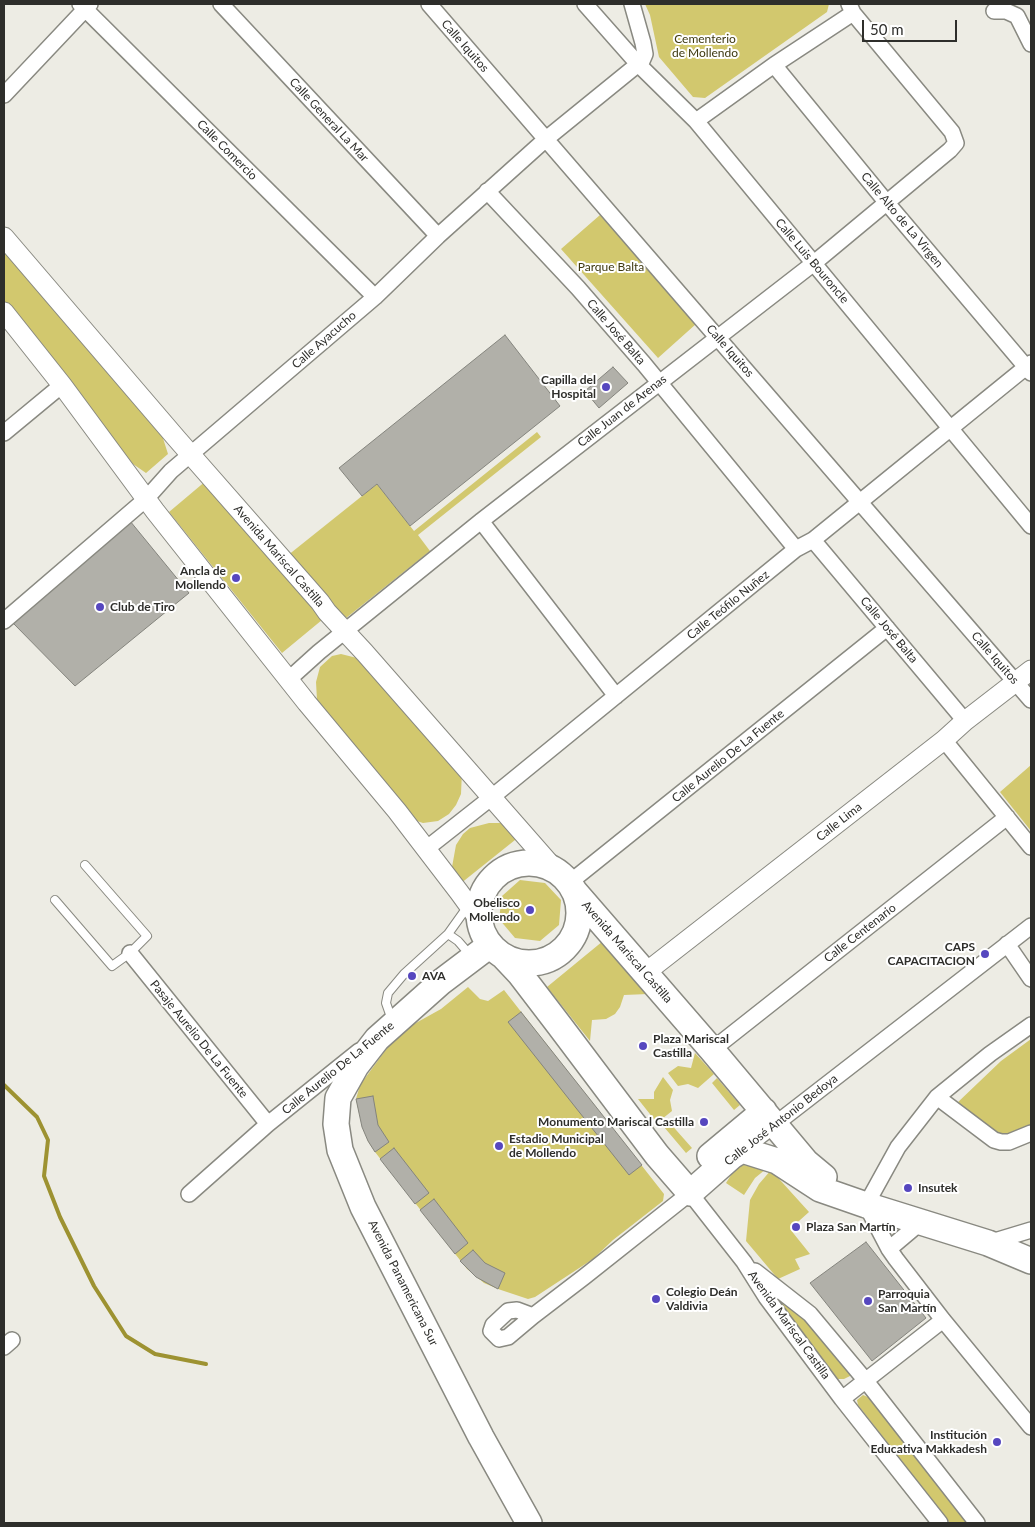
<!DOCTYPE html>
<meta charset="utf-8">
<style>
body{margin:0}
#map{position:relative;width:1035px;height:1527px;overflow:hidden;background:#edece4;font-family:Lato,sans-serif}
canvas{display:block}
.frame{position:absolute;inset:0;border:5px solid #2e2e2b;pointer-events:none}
.scale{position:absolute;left:862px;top:20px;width:95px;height:22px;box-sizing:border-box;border:2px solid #2e2e2b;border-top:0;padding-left:6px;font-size:15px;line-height:18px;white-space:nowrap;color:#2e2e2b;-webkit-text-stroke:4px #fff;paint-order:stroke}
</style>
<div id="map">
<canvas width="1035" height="1527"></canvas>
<div class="frame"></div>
<div class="scale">50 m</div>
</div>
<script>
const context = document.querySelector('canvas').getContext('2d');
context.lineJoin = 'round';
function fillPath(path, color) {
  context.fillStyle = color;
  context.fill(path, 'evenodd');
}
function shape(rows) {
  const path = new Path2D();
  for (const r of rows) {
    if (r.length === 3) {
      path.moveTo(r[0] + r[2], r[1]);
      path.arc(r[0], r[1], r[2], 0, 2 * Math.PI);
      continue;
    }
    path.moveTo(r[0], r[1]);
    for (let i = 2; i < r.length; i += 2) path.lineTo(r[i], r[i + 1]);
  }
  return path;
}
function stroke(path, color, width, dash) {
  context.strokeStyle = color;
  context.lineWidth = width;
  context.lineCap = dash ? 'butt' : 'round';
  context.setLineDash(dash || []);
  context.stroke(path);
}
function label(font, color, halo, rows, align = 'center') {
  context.font = font + ' Lato,sans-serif';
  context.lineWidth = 4;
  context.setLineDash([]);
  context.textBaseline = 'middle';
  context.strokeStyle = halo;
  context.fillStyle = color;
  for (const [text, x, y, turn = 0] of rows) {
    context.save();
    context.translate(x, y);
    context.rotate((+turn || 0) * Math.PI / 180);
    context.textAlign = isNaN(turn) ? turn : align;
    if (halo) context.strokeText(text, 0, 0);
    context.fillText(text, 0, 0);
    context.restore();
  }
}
const green = shape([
 [645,4,829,4,827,12,705,98,693,97,659,57,650,15],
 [600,215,696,324,658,358,561,249],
 [4,247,161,432,168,454,146,473,133,464,4,301],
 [537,432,541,437,418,535,430,551,341,622,287,556,377,484,414,531],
 [207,480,328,615,282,653,169,512],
 [341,654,357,658,462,771,461,794,456,805,449,814,438,821,423,823,405,817,317,700,316,682,320,667,332,656],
 [1031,765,1031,831,1000,792],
 [489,823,502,823,520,836,460,884,454,876,452,867,456,845,463,834,470,828],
 [520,880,545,883,561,900,559,925,540,941,515,938,499,919,502,896],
 [603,941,648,994,624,995,620,1007,615,1014,606,1019,592,1020,590,1041,547,987],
 [468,987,480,999,488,1001,504,990,664,1194,663,1201,613,1240,593,1259,535,1297,528,1299,498,1289,484,1283,467,1269,375,1152,368,1141,359,1113,356,1099,360,1085,393,1040,405,1029,441,1009],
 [1031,1039,1031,1132,1000,1141,956,1104,1001,1061],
 [695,1053,714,1074,698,1088,688,1084,678,1086,668,1073,678,1066,691,1068],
 [663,1077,673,1090,670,1100,672,1111,657,1123,638,1099,654,1099,654,1092],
 [717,1078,740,1105,734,1110,712,1083],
 [669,1122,692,1148,686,1153,664,1127],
 [744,1165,766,1169,755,1178,744,1195,726,1183,736,1167],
 [771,1170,809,1212,790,1229,810,1254,795,1259,800,1269,778,1279,746,1241,750,1200,759,1184],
 [772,1293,807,1318,850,1371,850,1376,844,1379,838,1379],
 [863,1395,870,1398,967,1523,950,1523,858,1405,857,1400]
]);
const stream = shape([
 [4,1085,37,1117,48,1140,44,1176,60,1217,94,1286,126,1336,155,1354,206,1364]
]);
const building = shape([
 [505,335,560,406,410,526,377,484,362,496,339,468,505,335],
 [613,367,628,383,599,408,585,391,613,367],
 [130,521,189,593,75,686,12,622,130,521],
 [521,1012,642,1165,629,1175,508,1022,521,1012],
 [373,1096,378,1125,389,1142,375,1152,368,1141,362,1127,356,1099,373,1096],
 [394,1148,429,1193,415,1204,380,1159,394,1148],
 [434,1199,468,1243,455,1254,420,1210,434,1199],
 [866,1242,926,1318,872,1361,810,1283,866,1242],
 [473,1250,485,1263,505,1273,498,1289,476,1277,460,1261,473,1250]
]);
const service = shape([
 [55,900,112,966,130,953,147,936,85,865],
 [448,934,458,941,471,956],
 [392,1020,386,1003,388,993,404,974,448,934,468,906]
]);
const minor = shape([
 [80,4,375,297],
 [221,4,438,236],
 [429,4,1031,700],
 [585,4,638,64,696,121,1031,526],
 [994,11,1006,11,1017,16,1031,44],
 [774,65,887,203,1031,373],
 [4,95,90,4],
 [696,121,774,65,853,13],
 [487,191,578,288,644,364,796,549],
 [4,433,62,385],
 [481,521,616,696],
 [813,540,965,721],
 [4,621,146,499,171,471,375,297,438,236,546,139,642,61,645,54,643,43,632,4],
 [288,680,319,652,481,521,814,263,950,150,956,143,952,132,853,13,849,4],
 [944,740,1031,847],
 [426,849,492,797,796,549,813,540,1031,363],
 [569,883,887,628],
 [1007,944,1031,979],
 [130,953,268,1124],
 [1031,1025,990,1054,937,1097,898,1147,866,1205,889,1249,896,1259,943,1320,1031,1427],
 [712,1050,1007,817],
 [937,1097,994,1140,1001,1142,1009,1142,1031,1133],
 [742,1150,1031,926],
 [189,1194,268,1124,359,1051],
 [988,1243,1031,1230],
 [889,1249,921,1222],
 [755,1271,810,1314,866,1381,977,1523],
 [533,1316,517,1310,508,1311,493,1325,491,1331,499,1339,508,1337,533,1316,584,1277,690,1193,744,1262,766,1297,842,1399,940,1523],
 [4,1347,12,1340],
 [842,1399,943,1320]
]);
const tertiary = shape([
 [4,237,177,439,320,602,327,612,365,653,557,872],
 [4,312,62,385,155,511,307,703,397,811,459,892,480,921],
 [645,973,944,740,965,721,1031,670]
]);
const primary = shape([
 [529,913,50],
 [575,892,712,1050,806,1162,824,1177],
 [490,945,441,982,377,1039,356,1066,338,1098,336,1124,340,1150,363,1207,481,1437,529,1523],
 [504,957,520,974,559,1025,657,1155,690,1193,732,1156,742,1150,777,1161,820,1189,866,1205,988,1243,1031,1261],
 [710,1156,764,1111]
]);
const markers = [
 [606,387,5,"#5647bf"],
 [236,578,5,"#5647bf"],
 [100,607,5,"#5647bf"],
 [530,910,5,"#5647bf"],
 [985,954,5,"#5647bf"],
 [412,976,5,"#5647bf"],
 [643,1046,5,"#5647bf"],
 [704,1122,5,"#5647bf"],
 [499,1146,5,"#5647bf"],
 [908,1188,5,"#5647bf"],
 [796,1227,5,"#5647bf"],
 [656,1299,5,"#5647bf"],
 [868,1301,5,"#5647bf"],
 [997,1442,5,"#5647bf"]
];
const parkNames = [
 ["Cementerio",705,39],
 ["de Mollendo",705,53],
 ["Parque Balta",611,267]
];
const streetNames = [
 ["Calle Iquitos",465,46,49],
 ["Calle General La Mar",329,120,47],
 ["Calle Comercio",227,150,45],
 ["Calle Alto de La Virgen",902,220,50],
 ["Calle Luis Bouroncle",812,261,50],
 ["Calle José Balta",616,332,49],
 ["Calle Ayacucho",324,340,-41],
 ["Calle Iquitos",730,351,49],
 ["Calle Juan de Arenas",622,411,-38],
 ["Avenida Mariscal Castilla",279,556,49],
 ["Calle Teófilo Nuñez",728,605,-39],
 ["Calle José Balta",889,630,50],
 ["Calle Iquitos",995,658,49],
 ["Calle Aurelio De La Fuente",728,756,-39],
 ["Calle Lima",839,822,-38],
 ["Calle Centenario",860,933,-38],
 ["Avenida Mariscal Castilla",627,952,49],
 ["Pasaje Aurelio De La Fuente",199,1039,51],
 ["Calle Aurelio De La Fuente",338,1068,-39],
 ["Calle José Antonio Bedoya",781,1120,-38],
 ["Avenida Panamericana Sur",403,1283,63],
 ["Avenida Mariscal Castilla",789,1325,54]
];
const poiNames = [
 ["Capilla del",596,380,"right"],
 ["Hospital",596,394,"right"],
 ["Ancla de",226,571,"right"],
 ["Mollendo",226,585,"right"],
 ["Club de Tiro",110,607],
 ["Obelisco",520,903,"right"],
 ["Mollendo",520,917,"right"],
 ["CAPS",975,947,"right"],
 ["CAPACITACION",975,961,"right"],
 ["AVA",422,976],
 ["Plaza Mariscal",653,1039],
 ["Castilla",653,1053],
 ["Monumento Mariscal Castilla",694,1122,"right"],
 ["Estadio Municipal",509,1139],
 ["de Mollendo",509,1153],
 ["Insutek",918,1188],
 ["Plaza San Martín",806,1227],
 ["Colegio Deán",666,1292],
 ["Valdivia",666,1306],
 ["Parroquia",878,1294],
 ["San Martín",878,1308],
 ["Institución",987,1435,"right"],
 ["Educativa Makkadesh",987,1449,"right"]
];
fillPath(green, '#d2c86e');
stroke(stream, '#9d9231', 4);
fillPath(building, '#b1b0a9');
stroke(building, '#84847d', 1);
stroke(service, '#898981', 10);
stroke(minor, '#898981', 18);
stroke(tertiary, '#898981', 21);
stroke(primary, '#898981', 28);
stroke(service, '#fff', 8);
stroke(minor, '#fff', 15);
stroke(tertiary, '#fff', 19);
stroke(primary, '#fff', 25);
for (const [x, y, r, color] of markers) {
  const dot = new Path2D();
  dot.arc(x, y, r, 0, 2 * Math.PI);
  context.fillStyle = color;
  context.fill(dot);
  stroke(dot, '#fff', 2);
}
label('12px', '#3d3810', '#fff', parkNames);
label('12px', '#2e2e2b', '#fff', streetNames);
label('bold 12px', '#2e2e2b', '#fff', poiNames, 'left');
</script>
